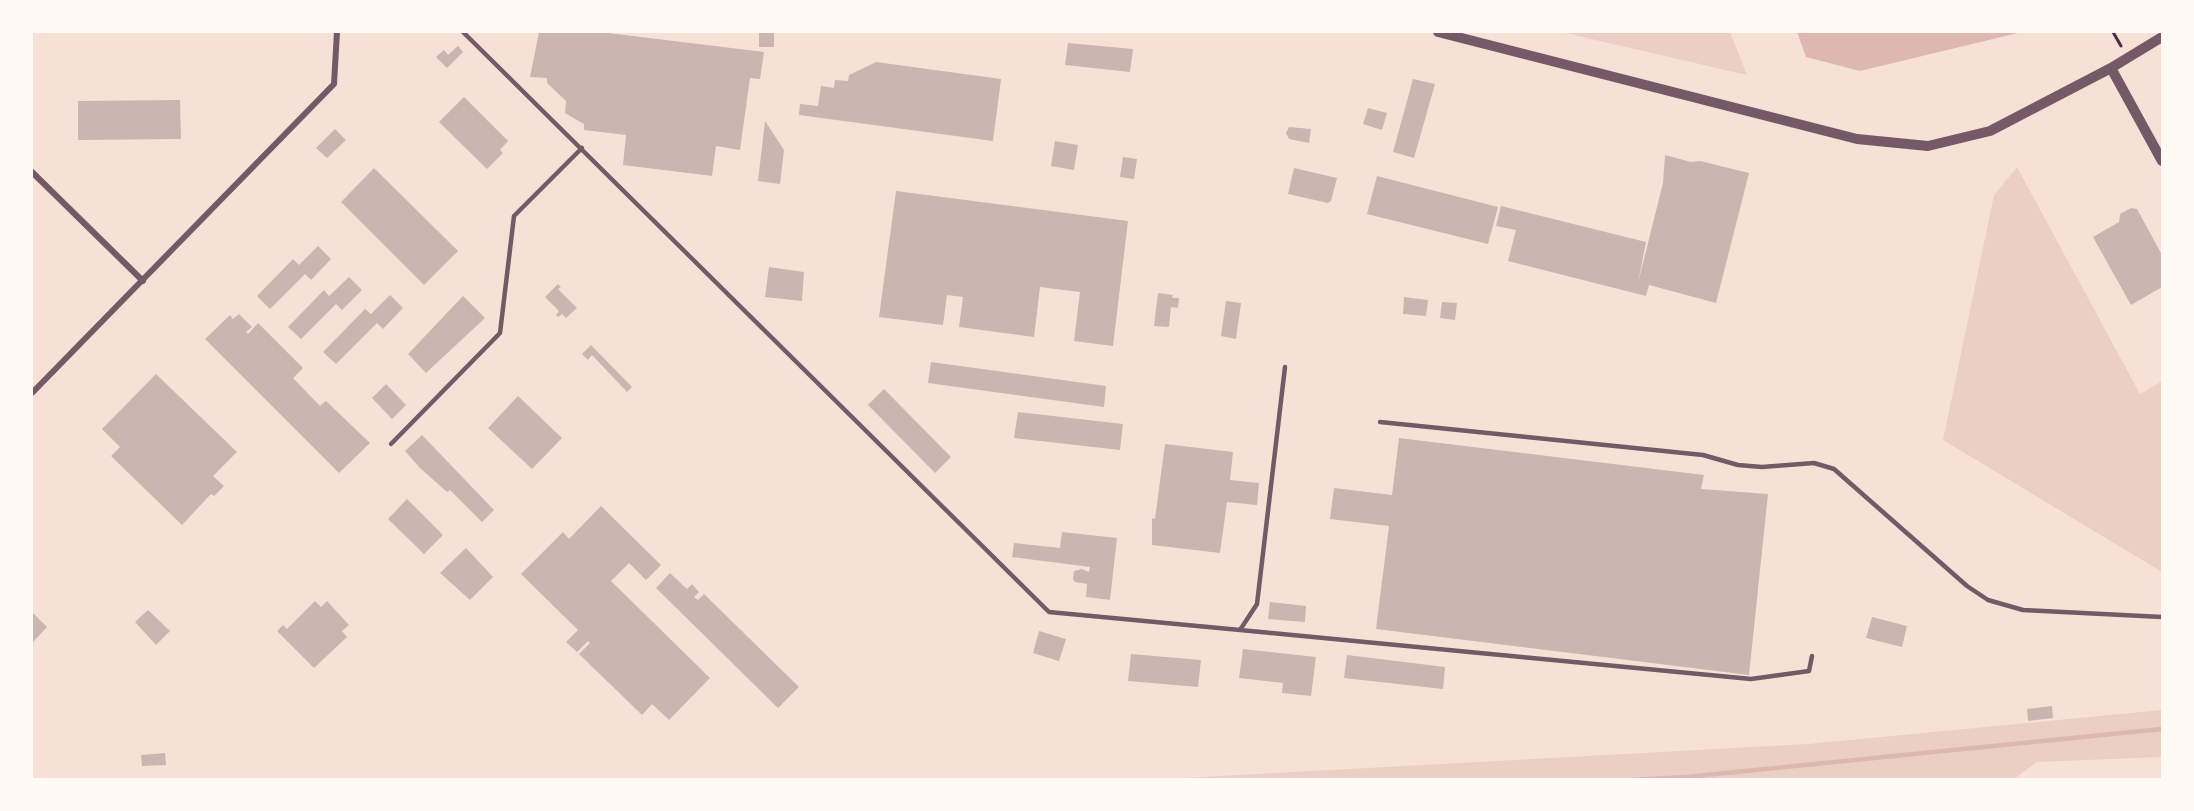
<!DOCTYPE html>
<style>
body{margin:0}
#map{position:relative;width:2194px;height:811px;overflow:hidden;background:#f7e1d7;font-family:"Asap Condensed",sans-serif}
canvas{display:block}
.frame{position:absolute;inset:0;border:33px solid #fffaf5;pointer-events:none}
</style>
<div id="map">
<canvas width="2194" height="811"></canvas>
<div class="frame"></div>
</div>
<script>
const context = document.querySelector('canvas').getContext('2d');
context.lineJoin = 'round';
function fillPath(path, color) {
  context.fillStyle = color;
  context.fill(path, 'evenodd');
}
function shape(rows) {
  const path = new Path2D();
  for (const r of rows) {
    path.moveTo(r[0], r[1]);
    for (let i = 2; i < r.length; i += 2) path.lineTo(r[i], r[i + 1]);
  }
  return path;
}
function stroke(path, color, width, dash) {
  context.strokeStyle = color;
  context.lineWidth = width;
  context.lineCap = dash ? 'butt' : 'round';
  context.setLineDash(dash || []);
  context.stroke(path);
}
const green = shape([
 [1561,32,1730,32,1747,75],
 [2017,167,2140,394,2162,381,2162,572,1943,440,1994,195],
 [2162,710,2162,757,2037,762,2014,779,1165,779,1808,744]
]);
const water = shape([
 [1797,32,2022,32,1860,71,1806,57]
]);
const stream = shape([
 [1631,780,1686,777,2162,729]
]);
const building = shape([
 [539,32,600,32,764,52,760,79,750,78,740,150,716,146,712,176,623,165,626,135,584,130,584,124,565,113,566,101,547,83,547,78,530,77],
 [759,32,774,32,774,47,759,47],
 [1068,43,1133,49,1130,72,1065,65],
 [458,46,463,52,447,68,436,57,444,50,448,55],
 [876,62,1001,79,993,141,799,115,800,104,818,106,821,86,834,88,835,80,848,81,849,75],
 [1413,79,1435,84,1414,158,1393,152],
 [464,97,508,141,500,150,503,153,487,169,439,122],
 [180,100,181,139,78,140,78,101],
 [1368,108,1387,113,1382,130,1363,124],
 [765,121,784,150,780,184,758,181],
 [1289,127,1311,129,1309,143,1289,139,1286,133],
 [335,129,346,140,327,158,316,148],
 [1055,141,1078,145,1074,170,1051,166],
 [1665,155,1691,162,1700,161,1749,173,1716,303,1649,285,1646,296,1508,261,1516,230,1496,226,1501,206,1646,242,1638,283,1663,183],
 [1123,157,1137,159,1134,179,1120,177],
 [374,168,458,251,424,285,341,202],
 [1294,168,1337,178,1331,201,1328,203,1288,194],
 [1377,176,1498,207,1488,244,1367,214],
 [896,191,1128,221,1113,346,1074,341,1080,292,1040,287,1034,337,959,327,963,297,947,295,943,325,879,317],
 [2131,208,2137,209,2162,255,2162,287,2131,305,2093,237,2119,222,2120,214],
 [318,246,331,259,311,280,305,274,270,309,257,296,293,259,299,265],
 [769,267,804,272,802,301,765,297],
 [349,277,362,290,342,310,336,304,301,339,288,327,324,290,329,296],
 [558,284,561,287,558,289,577,308,566,318,562,314,558,317,556,315,559,311,545,297],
 [1158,293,1173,295,1172,298,1179,298,1178,308,1171,307,1169,327,1154,326],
 [390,295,403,308,383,329,377,323,336,364,323,352,365,309,371,314],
 [463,296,485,318,426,373,408,354],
 [1404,297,1428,300,1426,316,1403,314],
 [1226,301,1241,303,1236,339,1221,336],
 [1442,302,1457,303,1455,320,1440,318],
 [239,314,252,327,246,332,248,334,258,323,303,368,293,378,320,406,326,401,370,443,339,473,205,339,230,315,233,319],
 [591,345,632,387,627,392,592,355,588,360,582,354],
 [931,362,1106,386,1104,407,928,383],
 [156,374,237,452,213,476,224,486,214,496,211,494,182,525,111,456,120,447,102,429],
 [386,384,406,405,392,419,372,398],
 [884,389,951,457,935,473,868,405],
 [518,396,562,438,532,469,488,428],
 [1018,412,1123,424,1120,450,1014,438],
 [422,435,494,510,482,522,450,490,447,492,420,468,405,451],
 [1399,438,1704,475,1701,489,1768,494,1749,675,1376,629,1389,526,1330,519,1334,488,1392,495],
 [1165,444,1233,452,1230,480,1259,483,1257,505,1227,502,1220,553,1152,545,1152,518,1155,519],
 [407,499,443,535,424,554,388,519],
 [601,506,661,565,646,580,629,563,611,581,710,678,669,720,652,704,642,715,579,654,590,643,588,641,577,652,566,642,578,630,521,574,563,532,569,539],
 [1062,532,1117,538,1110,600,1086,597,1087,584,1075,582,1073,579,1074,571,1082,569,1089,572,1090,567,1012,557,1014,543,1060,548],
 [466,548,493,577,470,600,440,573],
 [670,573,687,589,692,584,699,592,694,597,698,600,704,594,799,687,778,708,656,588],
 [315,601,321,607,327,601,349,625,342,631,347,637,314,668,277,631,283,625,287,629],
 [1270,602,1306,606,1305,622,1268,619],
 [148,610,170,631,156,645,135,622],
 [32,612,47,627,32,643],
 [1872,617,1907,626,1902,647,1866,638],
 [1039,631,1066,639,1059,661,1033,653],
 [1243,649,1316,657,1311,696,1282,693,1283,683,1239,678],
 [1131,654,1201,660,1198,687,1128,681],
 [1347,655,1445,667,1443,689,1344,678],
 [2052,706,2053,718,2028,721,2027,709],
 [165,753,166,765,142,766,141,755]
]);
const path = shape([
 [2113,32,2121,46]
]);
const service = shape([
 [463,32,1049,612,1240,630,1257,604,1285,367],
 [1380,422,1703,455,1738,465,1762,467,1814,463,1834,469,1967,586,1988,600,2023,610,2162,617],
 [391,444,500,333,514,216,582,148],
 [1240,630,1751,679,1809,671,1812,656]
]);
const minor = shape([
 [32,172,143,281],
 [32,393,334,84,337,32]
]);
const tertiary = shape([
 [1438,32,1857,139,1928,146,1990,131,2111,68,2162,37],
 [2111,68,2162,161]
]);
fillPath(green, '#ebcfc5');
fillPath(water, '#dcb8b0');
stroke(stream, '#dcb8b0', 4.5);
fillPath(building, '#ccb4b1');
stroke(path, '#4a2c40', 3);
stroke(service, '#755966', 4.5);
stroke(minor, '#755966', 6);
stroke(tertiary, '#755966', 10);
</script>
